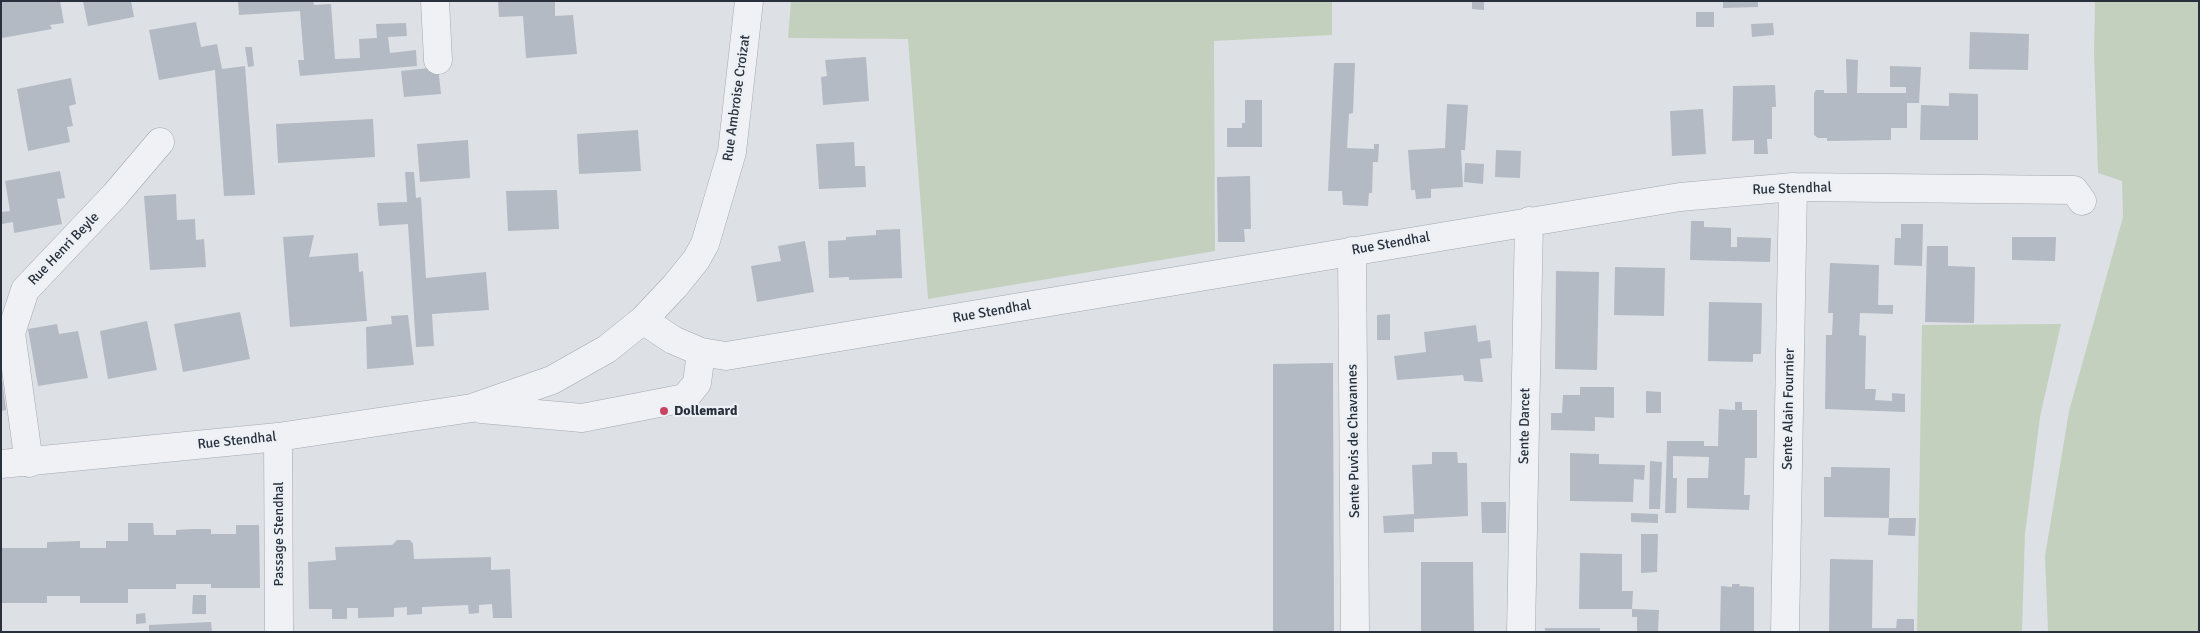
<!DOCTYPE html>
<style>
body{margin:0}
#map{position:relative;width:2200px;height:633px;overflow:hidden;background:#dde1e6;font-family:Signika,sans-serif}
canvas{display:block}
.frame{position:absolute;inset:0;border:2px solid #27303c;pointer-events:none}
</style>
<div id="map">
<canvas width="2200" height="633"></canvas>
<div class="frame"></div>
</div>
<script>
const context = document.querySelector('canvas').getContext('2d');
context.lineJoin = 'round';
function fillPath(path, color) {
  context.fillStyle = color;
  context.fill(path, 'evenodd');
}
function shape(rows) {
  const path = new Path2D();
  for (const r of rows) {
    path.moveTo(r[0], r[1]);
    for (let i = 2; i < r.length; i += 2) path.lineTo(r[i], r[i + 1]);
  }
  return path;
}
function stroke(path, color, width, dash) {
  context.strokeStyle = color;
  context.lineWidth = width;
  context.lineCap = dash ? 'butt' : 'round';
  context.setLineDash(dash || []);
  context.stroke(path);
}
function label(font, color, halo, rows, align = 'center') {
  context.font = font + ' Signika,sans-serif';
  context.lineWidth = 4.5;
  context.setLineDash([]);
  context.textBaseline = 'middle';
  context.strokeStyle = halo;
  context.fillStyle = color;
  for (const [text, x, y, turn = 0] of rows) {
    context.save();
    context.translate(x, y);
    context.rotate((+turn || 0) * Math.PI / 180);
    context.textAlign = isNaN(turn) ? turn : align;
    if (halo) context.strokeText(text, 0, 0);
    context.fillText(text, 0, 0);
    context.restore();
  }
}
const green = shape([
 [791,1,1332,1,1332,35,1214,41,1215,251,928,299,908,39,788,38],
 [2095,1,2199,1,2199,632,2048,632,2045,556,2069,411,2123,217,2122,181,2098,173,2094,53],
 [2061,324,2040,417,2025,534,2022,632,1917,632,1922,325]
]);
const building = shape([
 [1,1,60,1,64,23,50,25,52,29,2,38],
 [83,1,131,1,134,17,88,26],
 [238,1,313,1,314,5,331,4,335,59,360,58,359,39,377,38,376,24,406,23,407,36,388,37,390,53,416,50,417,66,300,76,298,60,304,60,300,11,239,15],
 [498,1,555,1,555,16,573,15,577,54,526,58,523,16,499,17],
 [1472,1,1484,1,1484,10,1472,9],
 [1723,1,1758,1,1758,7,1723,8],
 [1696,12,1714,12,1714,27,1696,27],
 [196,22,201,47,217,44,222,69,245,66,255,195,224,196,215,70,159,80,149,30],
 [1773,23,1774,35,1752,37,1751,24],
 [1970,32,2029,34,2028,70,1969,69],
 [245,47,252,47,254,66,248,67],
 [866,57,869,101,823,105,821,77,827,76,825,60],
 [1846,59,1858,60,1857,93,1906,93,1906,87,1890,87,1890,66,1921,67,1919,103,1907,103,1907,128,1891,128,1891,140,1827,141,1827,138,1818,138,1814,135,1814,93,1816,90,1824,90,1824,93,1847,93],
 [1334,63,1355,63,1353,113,1349,114,1347,148,1374,149,1374,144,1379,144,1378,162,1373,162,1372,193,1369,193,1368,206,1343,205,1342,191,1328,191],
 [438,67,441,94,404,97,401,71],
 [71,78,76,104,69,106,73,126,67,127,70,142,28,151,17,89],
 [1775,85,1776,107,1772,107,1772,139,1767,139,1768,154,1754,154,1754,140,1732,141,1733,86],
 [1949,93,1978,94,1978,140,1920,140,1921,105,1949,106],
 [1245,100,1262,100,1262,147,1227,147,1227,128,1242,128,1242,123,1245,123],
 [1447,104,1468,105,1465,150,1461,150,1463,187,1431,189,1431,198,1416,199,1415,190,1411,190,1408,150,1445,148],
 [1703,109,1706,154,1672,156,1670,111],
 [373,119,375,157,278,163,276,124],
 [638,130,641,171,579,174,577,134],
 [468,140,470,178,420,182,417,144],
 [854,142,855,166,865,166,866,187,819,189,816,144],
 [1496,150,1521,151,1520,178,1495,177],
 [1465,163,1484,164,1483,184,1464,182],
 [60,171,65,198,57,199,62,224,14,233,13,222,2,224,1,212,10,211,5,181],
 [405,172,414,172,416,198,421,197,426,278,486,272,489,310,432,314,434,346,416,347,408,224,379,226,377,203,407,202],
 [1250,176,1251,229,1244,229,1245,242,1218,242,1217,177],
 [557,190,559,229,508,231,506,191],
 [176,194,177,220,195,219,196,240,204,239,206,267,150,270,144,196],
 [1691,221,1704,221,1704,227,1731,228,1731,247,1737,247,1737,237,1771,238,1770,262,1690,260],
 [1901,224,1923,224,1922,266,1894,265,1895,238,1901,238],
 [900,229,902,278,849,280,849,277,829,278,828,241,846,240,846,237,876,235,876,230],
 [314,235,309,257,358,253,359,272,363,271,367,321,290,327,283,237],
 [2012,237,2056,237,2055,261,2012,260],
 [805,241,814,292,757,302,751,266,781,261,778,246],
 [1927,246,1948,246,1948,266,1975,267,1974,323,1925,322],
 [1830,263,1879,265,1878,305,1893,305,1893,314,1860,313,1859,335,1866,336,1865,389,1876,389,1875,400,1892,401,1892,393,1905,394,1905,412,1825,409,1826,335,1832,335,1833,313,1828,313],
 [1615,267,1665,268,1664,316,1614,315],
 [1556,271,1599,272,1597,370,1555,369],
 [1709,302,1762,303,1761,354,1753,354,1753,362,1708,361],
 [240,312,250,359,183,372,174,324],
 [1390,314,1390,340,1377,340,1377,315],
 [408,315,414,365,367,369,366,327,392,324,391,316],
 [147,321,157,370,108,379,100,331],
 [57,324,59,334,78,331,88,378,38,386,28,329],
 [1476,325,1478,342,1490,340,1492,358,1480,359,1483,382,1464,381,1463,375,1397,380,1394,356,1426,352,1424,332],
 [1333,363,1334,631,1273,632,1273,364],
 [2,379,6,410,1,411,1,380],
 [1580,387,1614,387,1614,418,1595,417,1595,431,1551,430,1551,413,1562,413,1563,395,1580,395],
 [1646,391,1661,392,1661,413,1646,413],
 [1735,402,1742,402,1742,410,1757,410,1757,458,1745,458,1744,495,1750,495,1749,510,1687,508,1687,478,1708,478,1709,457,1673,456,1673,478,1677,478,1676,513,1665,513,1667,441,1704,441,1704,446,1718,446,1719,409,1735,410],
 [1432,452,1457,452,1458,463,1467,463,1468,516,1414,519,1414,532,1384,533,1383,516,1414,514,1412,465,1432,464],
 [1570,453,1599,454,1599,464,1645,465,1644,480,1634,479,1633,502,1570,501],
 [1650,461,1662,462,1660,509,1649,509],
 [1831,467,1890,468,1889,518,1916,518,1915,536,1888,535,1889,518,1824,517,1824,477,1831,477],
 [1481,502,1506,502,1506,533,1482,533],
 [1631,513,1658,514,1658,523,1631,522],
 [128,523,153,523,154,535,176,535,176,530,193,529,211,529,211,534,236,534,236,525,259,525,260,588,211,588,211,584,176,584,176,589,128,589,128,603,80,603,80,596,47,596,47,603,1,603,1,548,47,548,47,542,80,541,80,548,106,548,106,541,128,541],
 [1641,534,1658,534,1657,572,1641,573],
 [397,540,410,540,413,544,414,559,491,557,491,570,510,569,512,618,493,618,492,604,479,605,479,613,469,614,468,605,422,607,422,614,407,615,407,607,394,608,394,617,358,618,358,608,347,608,347,619,332,619,332,609,309,609,308,562,336,560,335,547,392,545],
 [1580,553,1622,554,1622,591,1633,591,1632,609,1579,609],
 [1830,559,1873,560,1872,628,1896,628,1897,619,1914,619,1914,632,1829,632],
 [1421,562,1473,562,1474,632,1421,632],
 [1732,584,1740,584,1739,586,1754,587,1754,632,1720,632,1721,586,1732,587],
 [193,595,206,595,206,614,192,614],
 [1632,609,1659,610,1658,632,1637,632,1637,617,1632,617],
 [145,613,146,623,136,624,136,614],
 [211,622,212,632,149,632,149,625],
 [1545,628,1600,628,1600,632,1545,632]
]);
const minor = shape([
 [435,1,438,60],
 [1352,251,1355,632],
 [643,320,673,340,701,352,726,356,1680,197,1793,187,2074,190,2082,201],
 [481,409,582,418,685,398,697,383,701,352],
 [278,437,279,632],
 [29,463,11,333,25,290,115,195,160,142],
 [1,464,278,437,472,408,552,380,607,349,643,320,675,286,696,260,705,244,732,152,749,1],
 [1521,632,1529,221],
 [1785,632,1793,187]
]);
const markers = [
 [664,411,5,"#c84461"]
];
const streetNames = [
 ["Rue Ambroise Croizat",737,98,-82],
 ["Rue Stendhal",1792,189,-2],
 ["Rue Stendhal",1391,244,-10],
 ["Rue Henri Beyle",64,249,-46],
 ["Rue Stendhal",992,312,-10],
 ["Sente Alain Fournier",1789,409,-89],
 ["Sente Darcet",1525,426,-89],
 ["Rue Stendhal",237,441,-6],
 ["Sente Puvis de Chavannes",1354,441,-91],
 ["Passage Stendhal",279,534,-90]
];
const poiNames = [
 ["Dollemard",674,411]
];
fillPath(green, '#c4d0be');
fillPath(building, '#b4bac3');
stroke(minor, '#a3a8b0', 29);
stroke(minor, '#eff1f5', 28);
for (const [x, y, r, color] of markers) {
  const dot = new Path2D();
  dot.arc(x, y, r, 0, 2 * Math.PI);
  context.fillStyle = color;
  context.fill(dot);
  stroke(dot, '#ecf0f4', 2);
}
label('14px', '#27303c', '#ecf0f4', streetNames);
label('bold 14px', '#27303c', '#ecf0f4', poiNames, 'left');
</script>
